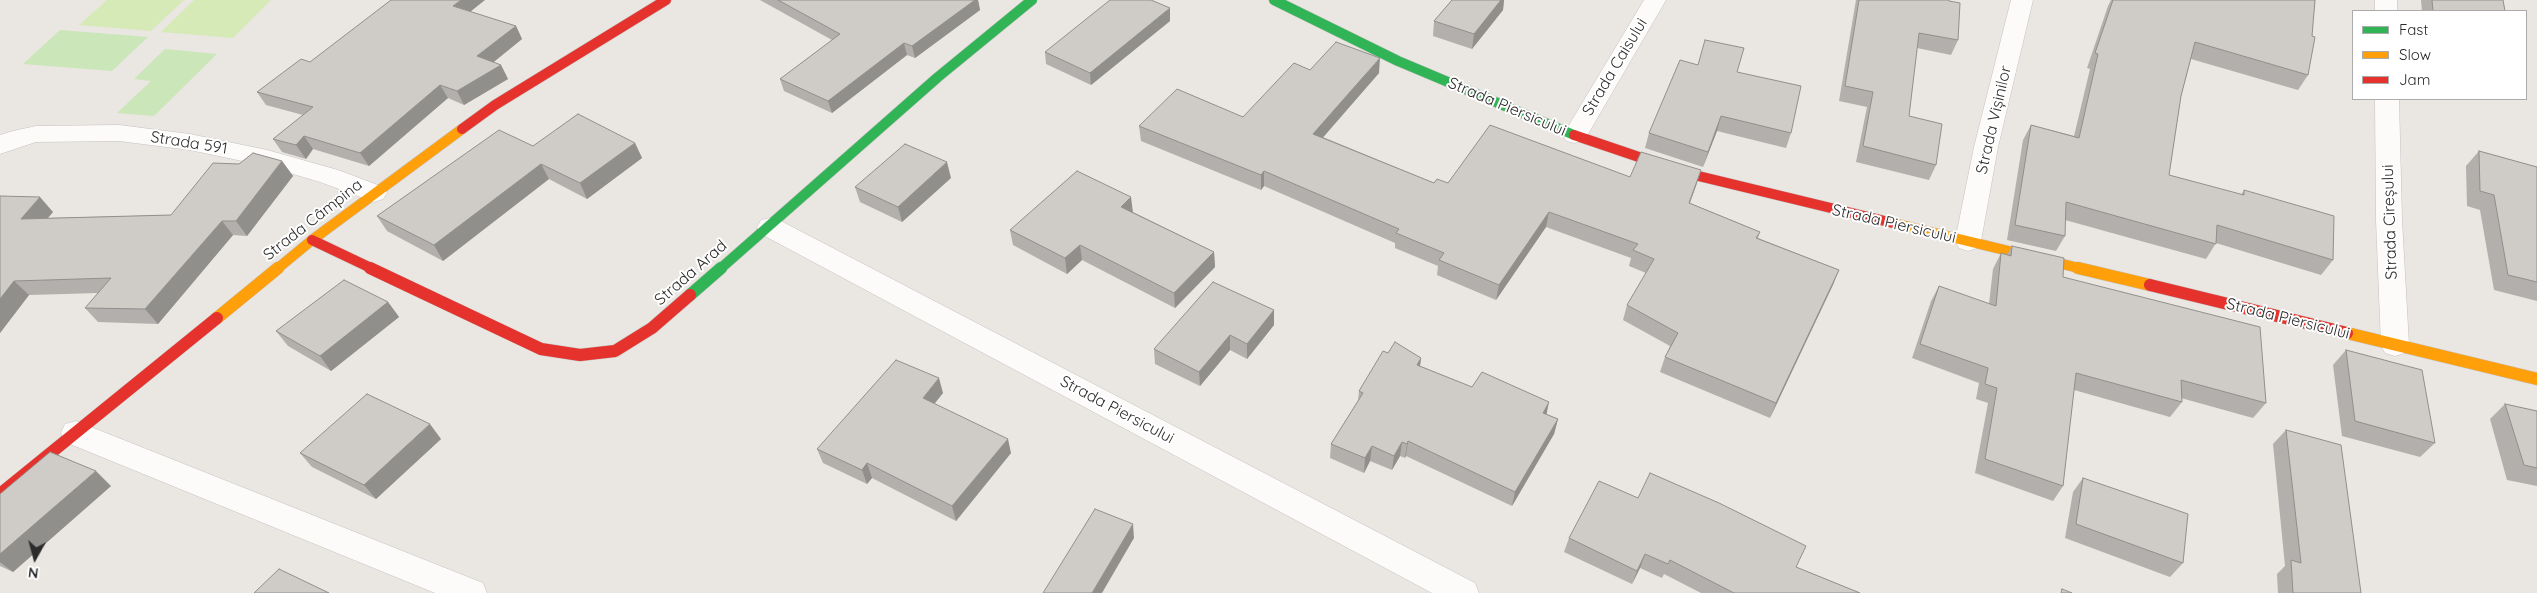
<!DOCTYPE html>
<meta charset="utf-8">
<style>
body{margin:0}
#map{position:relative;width:2537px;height:593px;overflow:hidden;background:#eae6e1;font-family:Quicksand,sans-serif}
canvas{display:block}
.legend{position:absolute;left:2352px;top:10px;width:175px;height:90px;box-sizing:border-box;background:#fff;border:1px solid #ababab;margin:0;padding:6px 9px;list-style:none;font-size:15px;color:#2c2c2c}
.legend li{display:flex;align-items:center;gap:10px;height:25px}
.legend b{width:25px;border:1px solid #ababab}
.north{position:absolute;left:10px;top:533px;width:50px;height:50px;-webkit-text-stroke:4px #fff;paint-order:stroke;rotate:187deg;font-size:14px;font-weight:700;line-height:20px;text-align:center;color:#2c2c2c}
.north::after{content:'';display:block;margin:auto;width:18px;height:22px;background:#2c2c2c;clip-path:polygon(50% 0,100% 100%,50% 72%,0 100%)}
</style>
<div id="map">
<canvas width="2537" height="593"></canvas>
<ul class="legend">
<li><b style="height:6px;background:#30b455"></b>Fast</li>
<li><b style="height:6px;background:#ff9f0a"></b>Slow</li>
<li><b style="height:6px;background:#e5322d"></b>Jam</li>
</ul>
<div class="north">N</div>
</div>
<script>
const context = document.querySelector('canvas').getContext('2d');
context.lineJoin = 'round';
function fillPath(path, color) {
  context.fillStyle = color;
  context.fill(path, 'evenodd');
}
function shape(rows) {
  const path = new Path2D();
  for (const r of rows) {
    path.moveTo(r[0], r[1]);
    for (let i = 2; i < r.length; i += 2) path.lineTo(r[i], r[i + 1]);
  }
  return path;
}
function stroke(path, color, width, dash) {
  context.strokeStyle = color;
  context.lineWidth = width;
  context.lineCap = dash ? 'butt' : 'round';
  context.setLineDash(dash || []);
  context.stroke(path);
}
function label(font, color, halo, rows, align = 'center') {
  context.font = font + ' Quicksand,sans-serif';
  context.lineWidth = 4;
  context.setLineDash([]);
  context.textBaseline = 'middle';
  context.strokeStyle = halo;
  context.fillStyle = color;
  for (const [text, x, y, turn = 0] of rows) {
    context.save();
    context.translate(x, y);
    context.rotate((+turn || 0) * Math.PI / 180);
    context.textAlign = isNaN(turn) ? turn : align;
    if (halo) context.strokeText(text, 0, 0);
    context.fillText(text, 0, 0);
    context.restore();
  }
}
const green = shape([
 [60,30,148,37,112,71,23,64],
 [165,49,217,54,154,116,117,113,151,81,134,79]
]);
const pitch = shape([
 [107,0,184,0,151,31,79,25],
 [194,0,271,0,233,38,161,32]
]);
const street = shape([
 [1644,0,1666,0,1584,141,1575,143,1566,141,1563,135,1644,0],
 [2011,0,2033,0,1998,147,1981,241,1977,248,1968,251,1959,248,1955,241,1974,147,2011,0],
 [2375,0,2397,0,2397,11,2375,11,2375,0],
 [2375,99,2399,99,2402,220,2409,345,2405,353,2395,356,2385,353,2381,345,2376,220,2375,99],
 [119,125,190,134,267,150,338,170,383,187,387,193,383,199,374,202,320,182,266,166,190,150,119,141,36,142,0,154,0,135,13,131,36,126,119,125],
 [770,218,779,220,1475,583,1479,593,1432,593,761,234,757,227,761,220,770,218],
 [76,421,483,583,487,593,435,593,65,442,61,433,65,424,76,421]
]);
const fastFar1 = shape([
 [1274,0,1398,61,1574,135],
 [720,269,938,77,1032,0]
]);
const fast = shape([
 [690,295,721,268]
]);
const slowFar1 = shape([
 [1893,223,2083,269],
 [277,269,312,240,462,129]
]);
const slow = shape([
 [2078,268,2150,285],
 [217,318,278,268],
 [2347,333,2537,379]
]);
const jamFar1 = shape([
 [462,129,495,105,666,0],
 [1574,135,1686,173,1893,223],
 [312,240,373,269]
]);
const jam = shape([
 [370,268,541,349,580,355,615,351,652,328,690,295],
 [2150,285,2347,333],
 [0,494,217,318]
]);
const wall = shape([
 [760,0,978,0,980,10,915,58,907,55,832,113,784,91,780,79,832,40],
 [1452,0,1504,0,1503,10,1472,49,1433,36,1434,21],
 [1856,0,1949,0,1958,40,1951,55,1917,48,1909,116,1936,165,1929,180,1856,162,1867,107,1839,101],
 [2111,0,2315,0,2308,75,2298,90,2191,59,2181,96,2169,175,2241,195,2244,190,2333,260,2321,275,2216,243,2206,259,2065,220,2065,236,2056,251,2007,240,2023,140,2031,125,2074,136,2090,69,2087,68,2108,6],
 [2421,0,2503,0,2505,11,2422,11],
 [470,12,516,26,522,39,493,62,501,65,508,79,464,105,448,98,369,166,313,149,306,159,282,152,273,139,303,115,266,105,257,92,310,62],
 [1170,21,1091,85,1046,64,1045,52],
 [1698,65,1737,72,1791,133,1786,148,1717,131,1703,167,1645,148,1649,133],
 [1310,70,1379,73,1323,137,1434,183,1630,177,1701,170,1690,203,1760,232,1758,238,1839,270,1770,418,1660,372,1665,357,1670,346,1623,320,1627,305,1646,273,1629,266,1631,258,1546,227,1496,300,1437,275,1438,266,1395,248,1395,243,1264,186,1261,190,1141,141,1139,126,1243,117],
 [635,143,642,158,587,199,549,179,443,261,387,231,377,216,533,146],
 [2479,151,2537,167,2537,301,2494,290,2480,210,2467,206,2466,166],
 [282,161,293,176,247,236,233,235,158,324,98,322,85,308,98,293,29,295,0,333,0,196,53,212,48,218,171,215,239,164],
 [951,178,902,222,860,202,855,187],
 [1133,212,1214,252,1215,267,1175,308,1082,260,1067,274,1013,245,1010,230],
 [2012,246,2063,277,2266,403,2253,418,2181,398,2182,402,2170,417,2074,390,2063,486,2053,501,1975,473,1988,403,1976,399,1979,383,1912,358,1931,301,1939,286,1989,304,1993,269,2001,253,2007,255],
 [388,302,399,317,331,371,288,346,276,331],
 [1274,310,1274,325,1247,359,1230,350,1200,386,1155,364,1154,349],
 [2346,350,2435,443,2420,457,2342,436,2333,365],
 [1388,353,1421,358,1420,366,1472,387,1546,414,1558,419,1554,434,1512,506,1406,456,1405,458,1400,456,1392,470,1370,461,1364,473,1330,458,1331,444,1358,401,1359,391],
 [943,393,934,404,1011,453,956,521,872,478,867,484,823,463,817,449],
 [2505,404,2537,411,2537,486,2507,480,2490,419],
 [2286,430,2361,593,2278,593,2277,574,2285,566,2273,444],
 [441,439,376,499,312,467,300,453],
 [2083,478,2183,563,2170,577,2065,538,2073,492],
 [111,486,13,572,0,566,0,494],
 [1569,538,1796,567,1860,593,1701,593,1664,574,1662,578,1640,568,1632,584,1564,552]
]);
const shadedWall = shape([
 [461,0,485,0,460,20,453,6],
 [975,0,978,0,980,10,915,58,912,46],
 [1501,0,1504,0,1503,10,1472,49,1474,34],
 [1170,8,1170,21,1091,85,1090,73],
 [516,26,522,39,484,70,477,56],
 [904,43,907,55,832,113,828,101],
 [1380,58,1379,73,1313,149,1313,134],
 [501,65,508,79,464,105,457,91],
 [440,85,448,98,369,166,360,153],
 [1721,116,1717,131,1703,167,1708,152],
 [304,136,313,149,306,159,296,145],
 [635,143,642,158,587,199,580,183],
 [282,161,293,176,247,236,236,221],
 [947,162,951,178,902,222,898,207],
 [541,164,549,179,443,261,434,245],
 [1701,170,1696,186,1684,218,1689,203],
 [1264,171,1264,186,1261,190,1261,175],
 [40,197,53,212,34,234,21,219],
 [1131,197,1133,213,1121,207],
 [1549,212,1546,227,1496,300,1499,285],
 [222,221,233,235,158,324,145,309],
 [1080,245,1082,260,1067,274,1065,258],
 [1214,252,1215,267,1175,308,1174,293],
 [1839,270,1833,285,1770,418,1776,403],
 [14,281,29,295,0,333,0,299],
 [388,302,399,317,331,371,320,356],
 [1274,310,1274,325,1247,359,1247,344],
 [1230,335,1230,350,1200,386,1199,372],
 [1421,358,1419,373,1417,365],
 [939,378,943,393,927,413,923,398],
 [1549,402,1546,417,1543,413],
 [1558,419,1554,434,1512,506,1515,492],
 [430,424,441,439,376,499,364,485],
 [1008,439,1011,453,956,521,952,506],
 [1408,441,1406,456,1405,458,1407,444],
 [1402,442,1400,456,1392,470,1394,456],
 [1372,446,1370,461,1364,473,1365,458],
 [867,463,872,478,867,484,862,470],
 [96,471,111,486,13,572,0,562,0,554],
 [1133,524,1134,538,1102,593,1092,593],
 [1645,554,1640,568,1632,584,1637,571]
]);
const building = shape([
 [391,0,461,0,453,6,516,26,477,56,501,65,457,91,440,85,360,153,304,136,296,145,273,139,313,107,257,92,301,59,310,62,391,0],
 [778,0,975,0,912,46,904,43,828,101,780,79,840,34,778,0],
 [1110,0,1151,0,1170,8,1090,73,1045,52,1110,0],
 [1452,0,1501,0,1474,34,1434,21,1452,0],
 [1859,0,1949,0,1949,1,1960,3,1958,40,1919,33,1909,116,1942,124,1936,165,1863,146,1873,92,1845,86,1859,0],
 [2113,0,2315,0,2312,36,2315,37,2308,75,2195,42,2181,96,2169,175,2244,195,2244,190,2334,216,2333,260,2217,225,2216,244,2066,202,2065,236,2015,225,2031,125,2079,138,2098,54,2095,53,2113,0],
 [2432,0,2503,0,2505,11,2433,11,2432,0],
 [1705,40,1744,48,1737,72,1801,86,1791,133,1721,116,1708,152,1649,133,1680,60,1698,65,1705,40],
 [1336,42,1380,58,1313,134,1434,183,1437,179,1448,183,1490,125,1630,177,1641,152,1701,170,1689,203,1760,232,1756,238,1839,270,1776,403,1665,357,1678,333,1627,305,1654,259,1633,250,1638,244,1549,212,1499,285,1439,260,1444,253,1396,233,1399,229,1264,171,1261,175,1139,126,1177,89,1243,117,1294,63,1310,70,1336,42],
 [578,114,635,143,580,183,541,164,434,245,377,216,499,130,533,146,578,114],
 [905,144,947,162,898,207,855,187,905,144],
 [2479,151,2537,167,2537,282,2508,275,2494,195,2480,191,2479,151],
 [253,153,282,161,236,221,222,221,145,309,85,308,111,278,14,281,0,299,0,196,40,197,21,219,171,215,213,163,239,164,253,153],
 [1077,171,1131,197,1121,207,1214,252,1174,293,1080,245,1065,258,1010,230,1077,171],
 [2012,246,2064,258,2063,277,2260,327,2266,403,2181,380,2182,402,2076,373,2063,486,1985,459,1997,388,1985,384,1988,368,1920,344,1939,286,1996,306,2001,253,2011,256,2012,246],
 [344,280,388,302,320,356,276,331,344,280],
 [1213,282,1274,310,1247,344,1230,335,1199,372,1154,349,1213,282],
 [1395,342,1421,358,1417,365,1472,387,1482,372,1549,402,1543,413,1558,419,1515,492,1408,441,1407,444,1402,442,1394,456,1372,446,1365,458,1331,444,1363,393,1359,391,1383,351,1388,353,1395,342],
 [2346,350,2422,370,2435,443,2355,421,2346,350],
 [896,360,939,378,923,398,1008,439,952,506,867,463,862,470,817,449,896,360],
 [367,394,430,424,364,485,300,453,367,394],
 [2505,404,2537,411,2537,468,2524,465,2505,404],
 [2286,430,2341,445,2361,593,2293,593,2291,560,2301,563,2286,430],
 [50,452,96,471,0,554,0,494,50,452],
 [1650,473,1719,503,1806,546,1796,567,1860,593,1734,593,1670,560,1668,564,1645,554,1637,571,1569,538,1599,481,1638,498,1650,473],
 [2083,478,2188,514,2183,563,2076,524,2083,478],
 [1095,509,1133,524,1092,593,1043,593,1095,509],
 [279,569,329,593,254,593,279,569],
 [2062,589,2072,593,2061,593,2062,589]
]);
const streetNames = [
 ["Strada Caisului",1615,67,-59],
 ["Strada Piersicului",1507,107,23],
 ["Strada Vișinilor",1994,120,-77],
 ["Strada 591",189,143,9],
 ["Strada Câmpina",313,220,-38],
 ["Strada Cireșului",2390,222,-92],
 ["Strada Piersicului",1894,224,13],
 ["Strada Arad",691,273,-41],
 ["Strada Piersicului",2288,319,14],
 ["Strada Piersicului",1117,410,28]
];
fillPath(green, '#cbe6b9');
fillPath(pitch, '#d6eab7');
stroke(street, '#c4c2c2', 1);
stroke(fastFar1, '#c4c2c2', 11);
stroke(fast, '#c4c2c2', 13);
stroke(slowFar1, '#c4c2c2', 11);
stroke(slow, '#c4c2c2', 13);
stroke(jamFar1, '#c4c2c2', 11);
stroke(jam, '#c4c2c2', 13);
fillPath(street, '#fcfbfa');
stroke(fastFar1, '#30b455', 10);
stroke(fast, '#30b455', 12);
stroke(slowFar1, '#ff9f0a', 10);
stroke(slow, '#ff9f0a', 12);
stroke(jamFar1, '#e5322d', 10);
stroke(jam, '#e5322d', 12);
fillPath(wall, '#b2afac');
fillPath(shadedWall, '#918f8c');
fillPath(building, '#cfccc8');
stroke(building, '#918f8c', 1);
label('16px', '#2c2c2c', '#fff', streetNames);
</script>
